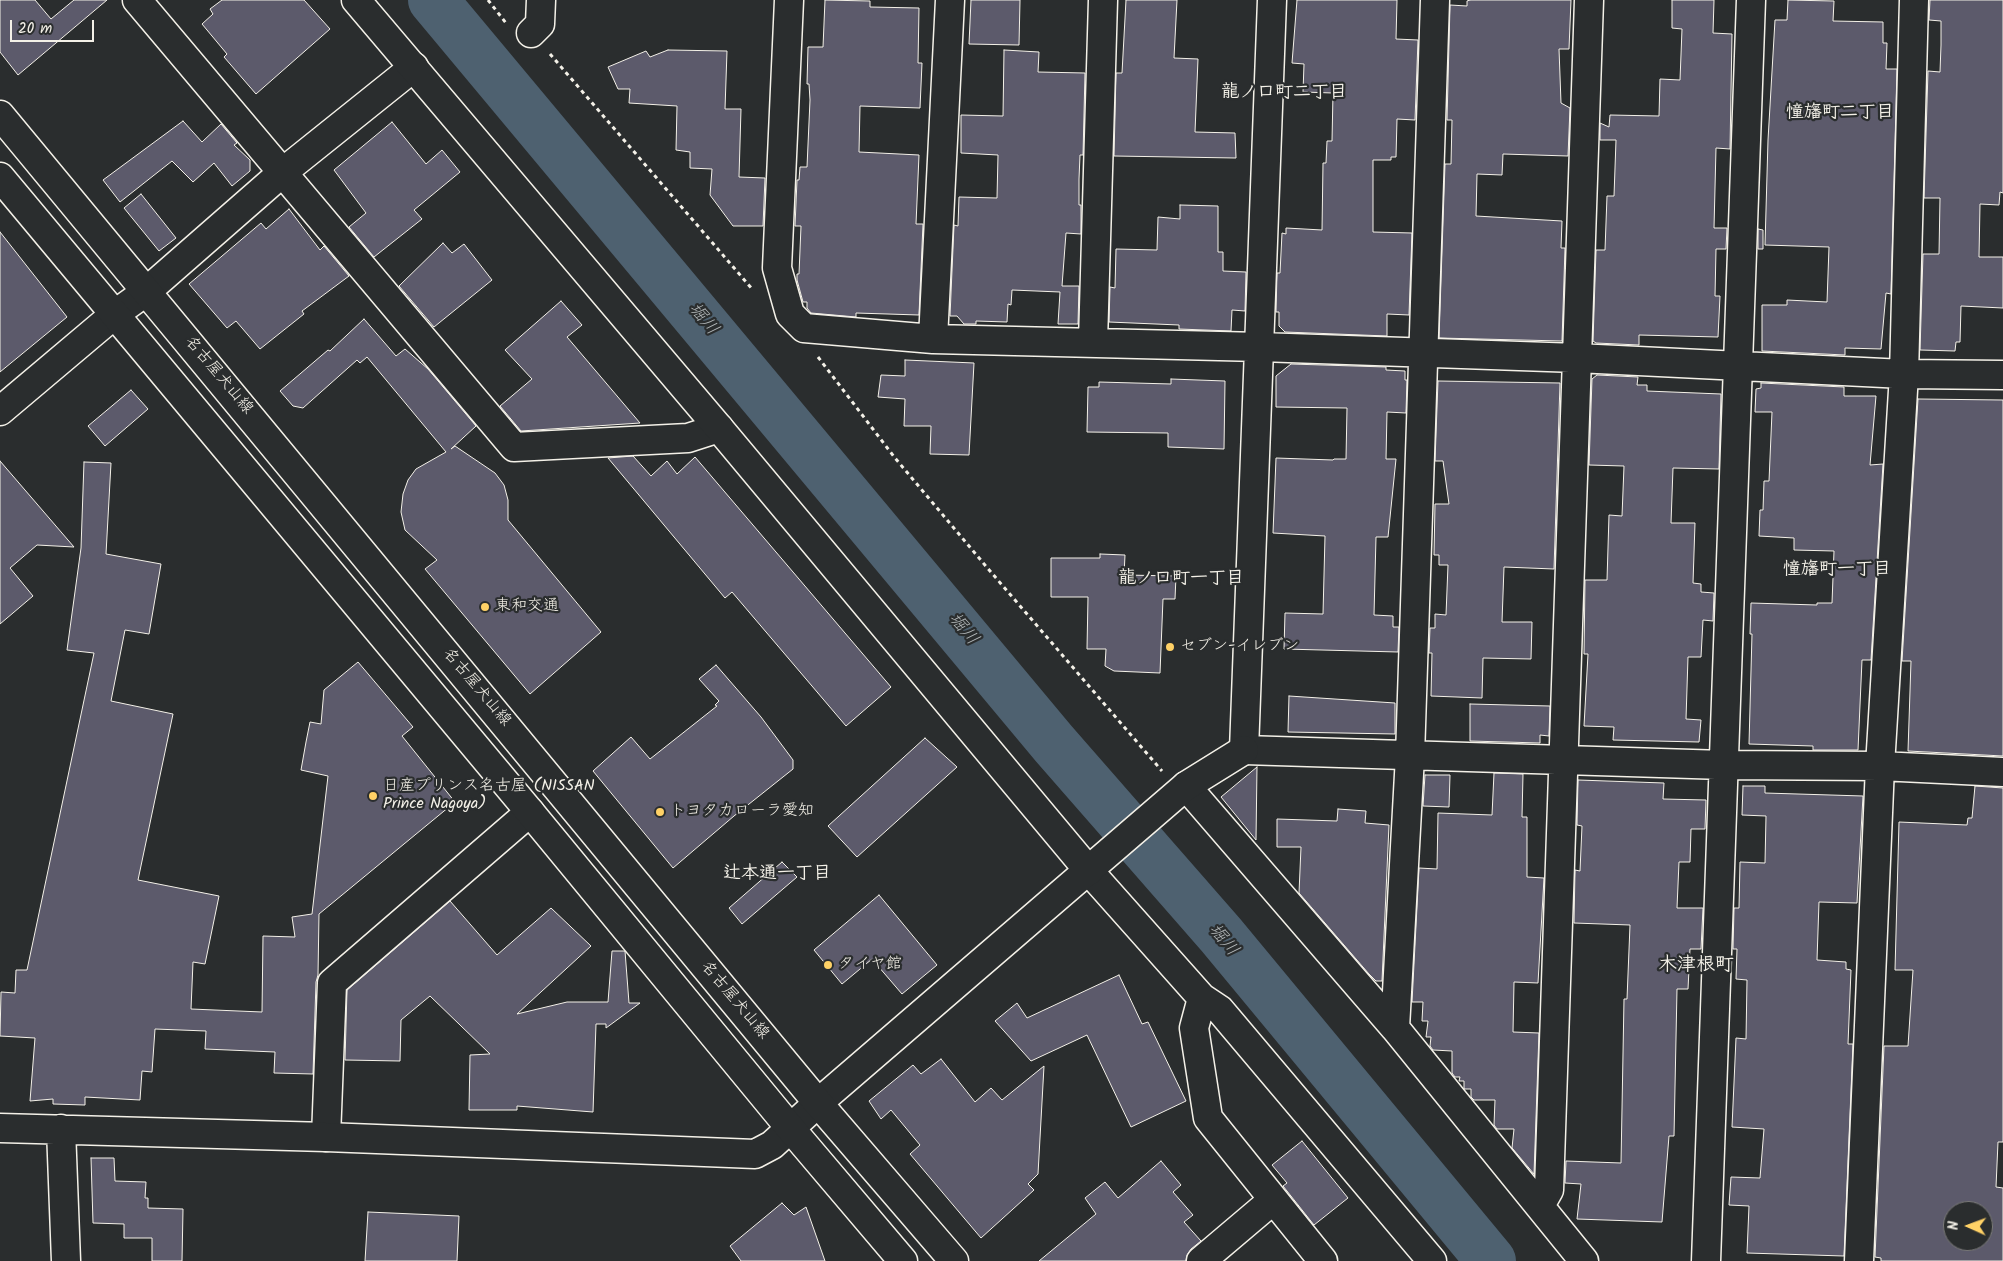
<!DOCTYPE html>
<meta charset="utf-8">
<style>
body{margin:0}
#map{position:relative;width:2003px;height:1261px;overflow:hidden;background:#2a2d2e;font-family:Kalam,sans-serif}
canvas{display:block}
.north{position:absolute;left:1943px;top:1201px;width:50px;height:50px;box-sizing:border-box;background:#2a2d2e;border:1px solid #7b7b78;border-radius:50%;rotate:272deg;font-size:14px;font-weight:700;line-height:20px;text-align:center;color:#f4f1e8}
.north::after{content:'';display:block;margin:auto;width:18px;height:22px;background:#ffd166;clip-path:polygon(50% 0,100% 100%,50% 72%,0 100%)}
.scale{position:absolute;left:10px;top:20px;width:84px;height:22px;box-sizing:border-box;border:2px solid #f4f1e8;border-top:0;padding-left:6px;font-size:15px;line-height:18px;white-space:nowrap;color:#f4f1e8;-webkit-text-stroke:4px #2a2d2e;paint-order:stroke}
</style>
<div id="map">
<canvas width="2003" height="1261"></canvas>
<div class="north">N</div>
<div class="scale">20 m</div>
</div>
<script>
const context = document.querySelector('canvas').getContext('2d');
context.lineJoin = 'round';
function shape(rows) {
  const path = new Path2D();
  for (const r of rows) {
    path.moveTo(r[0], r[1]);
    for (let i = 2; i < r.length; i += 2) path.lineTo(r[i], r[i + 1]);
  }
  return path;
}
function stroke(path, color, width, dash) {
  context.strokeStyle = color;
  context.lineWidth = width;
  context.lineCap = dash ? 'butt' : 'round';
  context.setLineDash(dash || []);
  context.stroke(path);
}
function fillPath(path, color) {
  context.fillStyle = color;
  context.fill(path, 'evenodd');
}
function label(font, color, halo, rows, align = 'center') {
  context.font = font + ' Kalam,"Klee One",sans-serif';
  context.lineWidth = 4.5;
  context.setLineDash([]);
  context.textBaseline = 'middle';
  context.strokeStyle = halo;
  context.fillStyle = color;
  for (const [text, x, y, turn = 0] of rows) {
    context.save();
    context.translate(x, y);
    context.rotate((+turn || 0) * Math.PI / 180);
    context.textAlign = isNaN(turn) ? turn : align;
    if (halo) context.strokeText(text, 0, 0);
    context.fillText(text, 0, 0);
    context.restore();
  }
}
const river = shape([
 [433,0,1054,744,1221,935,1491,1261]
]);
const building = shape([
 [0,0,35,0,51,19,74,0,107,0,18,75,0,52,0,0],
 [222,0,304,0,330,29,256,94,224,57,227,54,202,24,213,14,210,9,222,0],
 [825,0,870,1,870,7,919,8,918,63,922,63,920,108,860,106,859,152,919,155,916,224,923,224,919,315,856,313,856,317,811,313,807,308,807,302,803,302,797,280,797,274,799,274,801,226,795,226,797,180,799,180,800,167,807,167,810,100,809,84,807,84,808,47,823,47,825,0],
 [971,0,1020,0,1019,45,969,44,971,0],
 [1126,0,1177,0,1174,58,1198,59,1195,132,1235,133,1236,158,1114,156,1116,73,1122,73,1126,0],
 [1297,0,1397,0,1396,39,1418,40,1415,120,1397,119,1396,157,1391,157,1391,160,1373,160,1373,232,1412,233,1409,315,1387,314,1387,336,1285,332,1279,326,1279,312,1276,312,1277,273,1280,273,1282,233,1286,234,1286,228,1322,230,1323,163,1326,163,1327,141,1332,141,1333,93,1303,92,1304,64,1292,63,1297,0],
 [1470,0,1571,0,1569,49,1559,49,1561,103,1570,108,1568,156,1503,154,1502,175,1477,174,1476,216,1562,221,1561,248,1565,248,1562,341,1439,338,1445,164,1451,164,1452,120,1447,120,1450,5,1467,6,1467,1,1470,0],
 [1672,0,1714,0,1713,33,1732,34,1730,149,1716,148,1714,228,1727,228,1726,249,1716,249,1715,296,1720,296,1718,337,1639,335,1639,345,1596,343,1593,341,1596,250,1605,250,1607,196,1614,196,1616,140,1600,140,1600,123,1609,127,1610,115,1659,116,1660,79,1680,80,1682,29,1672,28,1672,0],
 [1788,0,1834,1,1833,21,1883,22,1883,43,1887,43,1886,69,1897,69,1891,294,1886,293,1881,349,1845,348,1845,355,1762,351,1762,305,1787,305,1787,300,1827,302,1829,247,1765,245,1768,140,1775,20,1787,20,1788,0],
 [1930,0,2003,0,2003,193,2000,192,1999,205,1980,204,1979,257,2003,257,2003,308,1961,306,1960,342,1956,342,1955,351,1920,350,1923,254,1939,254,1940,198,1924,198,1928,71,1940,72,1941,45,1941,21,1929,20,1930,0],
 [668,50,727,51,725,109,741,109,739,177,765,178,763,226,733,226,710,195,712,169,690,168,690,152,676,150,677,106,629,103,630,89,618,89,608,67,646,51,650,57,668,50],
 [1004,50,1039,52,1038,72,1085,73,1083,155,1080,155,1079,179,1079,205,1081,205,1081,234,1066,233,1062,286,1079,286,1078,324,1058,324,1060,292,1012,290,1011,305,1008,304,1007,322,976,321,976,324,964,324,957,316,950,316,954,225,958,226,959,197,997,198,998,155,961,153,961,115,1003,116,1004,50],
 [183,121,202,142,221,124,237,143,234,145,250,160,250,171,232,186,214,163,193,182,172,161,120,202,103,180,183,121],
 [392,122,426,164,442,150,460,172,414,210,422,219,374,257,349,227,366,213,334,170,392,122],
 [141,194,176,238,159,251,124,208,141,194],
 [1180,205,1218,206,1218,252,1223,252,1223,271,1246,272,1245,311,1232,310,1231,331,1179,329,1179,325,1109,322,1110,287,1115,288,1116,249,1157,250,1158,217,1180,219,1180,205],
 [289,209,320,250,324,246,349,276,302,311,304,314,260,349,236,321,227,328,189,284,261,223,266,229,289,209],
 [1758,229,1763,230,1763,249,1758,249,1758,229],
 [0,232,67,317,0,372,0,232],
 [443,243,452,253,464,244,492,280,434,327,399,286,443,243],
 [561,301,582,325,567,337,640,423,521,431,500,406,532,379,505,350,561,301],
 [364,319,396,356,405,349,428,369,476,426,451,449,455,446,495,473,504,485,508,500,508,520,601,632,530,694,425,569,437,560,405,530,401,512,403,494,408,480,416,469,446,452,367,357,360,363,357,360,303,408,293,406,280,391,328,350,330,351,364,319],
 [905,360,974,363,969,455,930,454,931,426,904,426,905,399,878,397,881,375,905,376,905,360],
 [1291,364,1386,367,1386,370,1405,371,1405,380,1407,380,1406,413,1387,412,1386,459,1396,459,1388,537,1376,537,1374,615,1393,616,1393,627,1399,627,1398,652,1284,649,1285,613,1323,614,1325,536,1273,533,1276,458,1333,460,1334,459,1346,459,1347,408,1276,407,1276,376,1291,364],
 [1597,375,1638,377,1637,385,1647,385,1647,391,1721,394,1719,469,1673,468,1671,523,1695,523,1693,583,1701,584,1701,592,1714,593,1713,621,1703,620,1701,657,1688,657,1686,719,1701,720,1699,742,1613,740,1614,727,1584,726,1588,654,1584,654,1585,580,1607,580,1609,515,1622,516,1624,466,1589,465,1592,379,1597,375],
 [1171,379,1225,381,1224,449,1168,447,1168,433,1087,432,1088,387,1099,387,1099,382,1171,384,1171,379],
 [1438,381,1560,383,1554,569,1504,567,1502,622,1532,622,1531,659,1483,658,1482,698,1431,696,1432,653,1429,653,1430,628,1435,628,1435,614,1446,615,1448,565,1439,565,1439,555,1434,555,1435,504,1449,504,1443,461,1435,461,1438,381],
 [1761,383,1844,387,1844,396,1876,396,1870,465,1883,464,1871,660,1862,660,1858,750,1813,750,1813,746,1749,744,1752,634,1750,634,1751,603,1817,605,1817,603,1832,603,1834,551,1794,550,1794,538,1759,536,1760,510,1763,510,1764,481,1769,481,1772,412,1755,412,1756,389,1761,388,1761,383],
 [131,390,148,409,105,446,88,426,131,390],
 [1918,399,2003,400,2003,756,1908,751,1911,661,1902,661,1918,399],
 [633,456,651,476,667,461,677,474,695,457,891,687,846,726,732,592,725,598,608,458,633,456],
 [0,461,74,547,37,545,10,568,33,596,0,624,0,461],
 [84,462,111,463,106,554,161,564,149,634,125,630,111,701,173,714,138,880,219,896,205,964,193,962,191,1009,262,1012,263,936,295,937,292,917,312,914,328,776,301,770,306,742,310,722,321,724,324,690,358,662,413,727,402,736,455,802,319,914,318,975,316,982,313,1074,274,1073,275,1052,205,1049,206,1031,155,1029,152,1072,142,1071,140,1100,85,1097,85,1105,53,1104,53,1099,30,1101,35,1038,0,1036,1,992,15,993,16,970,27,970,94,653,67,650,81,548,84,462],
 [1100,554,1125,555,1124,575,1176,576,1175,599,1163,599,1160,673,1114,671,1105,666,1106,649,1087,649,1088,597,1051,597,1051,558,1100,558,1100,554],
 [716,665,761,717,793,760,793,769,734,816,673,868,593,771,631,737,650,759,717,706,715,705,719,701,699,679,716,665],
 [1289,696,1395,703,1395,734,1288,732,1289,696],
 [1470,704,1550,706,1549,736,1540,735,1540,743,1470,741,1470,704],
 [925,738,957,767,857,857,828,826,925,738],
 [1257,767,1256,840,1221,797,1257,767],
 [1494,773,1523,774,1522,817,1527,817,1527,877,1544,878,1538,983,1514,982,1513,1032,1539,1033,1534,1174,1512,1148,1514,1129,1497,1129,1494,1125,1495,1100,1474,1100,1471,1097,1471,1089,1464,1089,1464,1081,1459,1081,1460,1077,1455,1077,1452,1073,1452,1051,1433,1050,1430,1046,1431,1037,1426,1037,1428,1021,1422,1021,1423,1002,1412,1002,1419,868,1437,869,1438,813,1492,815,1494,773],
 [1425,775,1450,775,1449,807,1423,806,1425,775],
 [1578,780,1664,783,1663,799,1706,800,1705,829,1691,829,1690,862,1679,862,1677,908,1703,908,1701,949,1690,949,1688,989,1677,989,1674,1136,1669,1136,1662,1222,1577,1219,1581,1184,1565,1183,1566,1161,1621,1163,1624,999,1627,999,1630,925,1574,923,1575,870,1580,871,1582,826,1577,825,1578,780],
 [1743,786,1765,786,1765,793,1863,796,1857,903,1819,902,1817,960,1846,962,1846,969,1851,970,1848,1044,1853,1044,1844,1256,1747,1253,1749,1206,1729,1205,1731,1177,1760,1178,1764,1129,1732,1127,1736,1038,1746,1039,1747,980,1736,979,1737,949,1733,949,1734,908,1739,908,1740,862,1765,863,1766,816,1742,815,1743,786],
 [1975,786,2003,788,2003,1142,1998,1142,1996,1187,2003,1188,2003,1261,1881,1261,1881,1258,1875,1257,1884,1046,1908,1046,1913,970,1895,970,1899,822,1967,825,1968,818,1972,818,1975,786],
 [1953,1211,1983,1211,1983,1241,1953,1241,1953,1211],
 [1338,809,1366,811,1365,823,1389,825,1382,981,1376,981,1369,974,1299,893,1301,847,1277,847,1277,819,1337,821,1338,809],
 [782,862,797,877,742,924,729,908,782,862],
 [879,895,937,965,902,994,872,959,842,984,814,950,879,895],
 [450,901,497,955,551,908,591,946,517,1014,567,1002,608,1002,612,951,625,951,629,1003,640,1003,606,1028,606,1024,596,1024,593,1112,517,1106,517,1110,469,1110,470,1055,490,1054,430,996,401,1020,400,1061,345,1060,347,990,450,901],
 [1119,975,1142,1024,1148,1022,1186,1101,1131,1127,1087,1035,1031,1061,995,1021,1017,1003,1027,1018,1119,975],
 [941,1059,975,1102,991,1088,1002,1100,1044,1066,1038,1174,1028,1184,1034,1190,981,1238,910,1154,920,1145,891,1110,881,1119,869,1101,913,1065,921,1074,941,1059],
 [1302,1141,1348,1198,1314,1225,1283,1186,1287,1183,1272,1165,1302,1141],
 [91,1158,114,1158,115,1181,146,1182,145,1198,148,1198,148,1208,183,1209,182,1261,152,1261,152,1238,124,1238,124,1224,93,1223,91,1158],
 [1161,1161,1181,1185,1173,1192,1193,1215,1184,1222,1201,1241,1191,1249,1187,1255,1186,1261,1039,1261,1096,1214,1085,1198,1105,1182,1118,1198,1161,1161],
 [782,1203,794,1215,806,1207,825,1261,741,1261,730,1246,782,1203],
 [368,1212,459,1216,457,1261,365,1261,368,1212]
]);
const path = shape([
 [488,0,506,23],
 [550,54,753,290],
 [818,357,895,458,990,571,1162,771]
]);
const minor = shape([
 [137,0,514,447,688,438,719,428],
 [789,0,777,268,790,314,804,328,933,339,1260,347,1577,358,1904,374,2003,375],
 [1272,0,1244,750,1724,765,1880,766,2003,772],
 [531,33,540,24,541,0],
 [933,339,950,0],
 [1093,342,1103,0],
 [0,411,115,314,147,291,283,172,414,67],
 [1186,786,1395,1028,1584,1261],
 [1089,871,1202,998,1220,1010,1432,1261],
 [1202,998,1194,1028,1208,1118,1323,1261],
 [1395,1028,1410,756,1435,0],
 [326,1137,332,983,530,812],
 [1540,1206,1549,1190,1589,0],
 [1201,1261,1273,1200],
 [1706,1261,1751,0],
 [1859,1261,1880,766,1904,374,1914,0]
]);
const tertiary = shape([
 [356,0,719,428,1089,871],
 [0,1128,326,1137,755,1154,772,1145,818,1103,1186,786,1244,750],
 [61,1129,66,1261]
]);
const secondary = shape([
 [0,115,818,1103,954,1261],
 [0,177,530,812,791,1129,903,1261]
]);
const markers = [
 [485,607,5,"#ffd166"],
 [1170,647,5,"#ffd166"],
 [373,796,5,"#ffd166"],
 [660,812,5,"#ffd166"],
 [828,965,5,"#ffd166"]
];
const streetNames = [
 ["名古屋犬山線",218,376,50],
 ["名古屋犬山線",476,688,50],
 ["名古屋犬山線",734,1001,50]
];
const poiNames = [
 ["東和交通",495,607],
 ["セブン-イレブン",1180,647],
 ["日産プリンス名古屋 (NISSAN",383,787],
 ["Prince Nagoya)",383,805],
 ["トヨタカローラ愛知",670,812],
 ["タイヤ館",838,965]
];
const neighbourhoodNames = [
 ["龍ノ口町二丁目",1284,94],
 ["憧旛町二丁目",1840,114],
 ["憧旛町一丁目",1837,571],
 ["龍ノ口町一丁目",1181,580],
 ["辻本通一丁目",777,875]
];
const waterNames = [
 ["堀川",702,320,50],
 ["堀川",962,630,50],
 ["堀川",1222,941,50]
];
const quarterNames = [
 ["木津根町",1696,967]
];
stroke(river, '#4e6170', 50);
fillPath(building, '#5c5a6b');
stroke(building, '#f4f1e8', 1);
stroke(minor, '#f4f1e8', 31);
stroke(tertiary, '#f4f1e8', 31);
stroke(secondary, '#f4f1e8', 31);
stroke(path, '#f4f1e8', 3, [4, 4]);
stroke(minor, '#2a2d2e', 28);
stroke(tertiary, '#2a2d2e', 28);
stroke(secondary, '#2a2d2e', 28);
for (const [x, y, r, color] of markers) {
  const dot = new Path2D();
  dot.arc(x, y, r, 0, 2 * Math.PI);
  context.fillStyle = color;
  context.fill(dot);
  stroke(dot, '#2a2d2e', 2);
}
label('16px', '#f4f1e8', '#2a2d2e', streetNames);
label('16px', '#f4f1e8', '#2a2d2e', poiNames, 'left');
label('bold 18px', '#f4f1e8', '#2a2d2e', neighbourhoodNames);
label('italic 18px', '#b2b7b8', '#2a2d2e', waterNames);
label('bold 19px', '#f4f1e8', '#2a2d2e', quarterNames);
</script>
